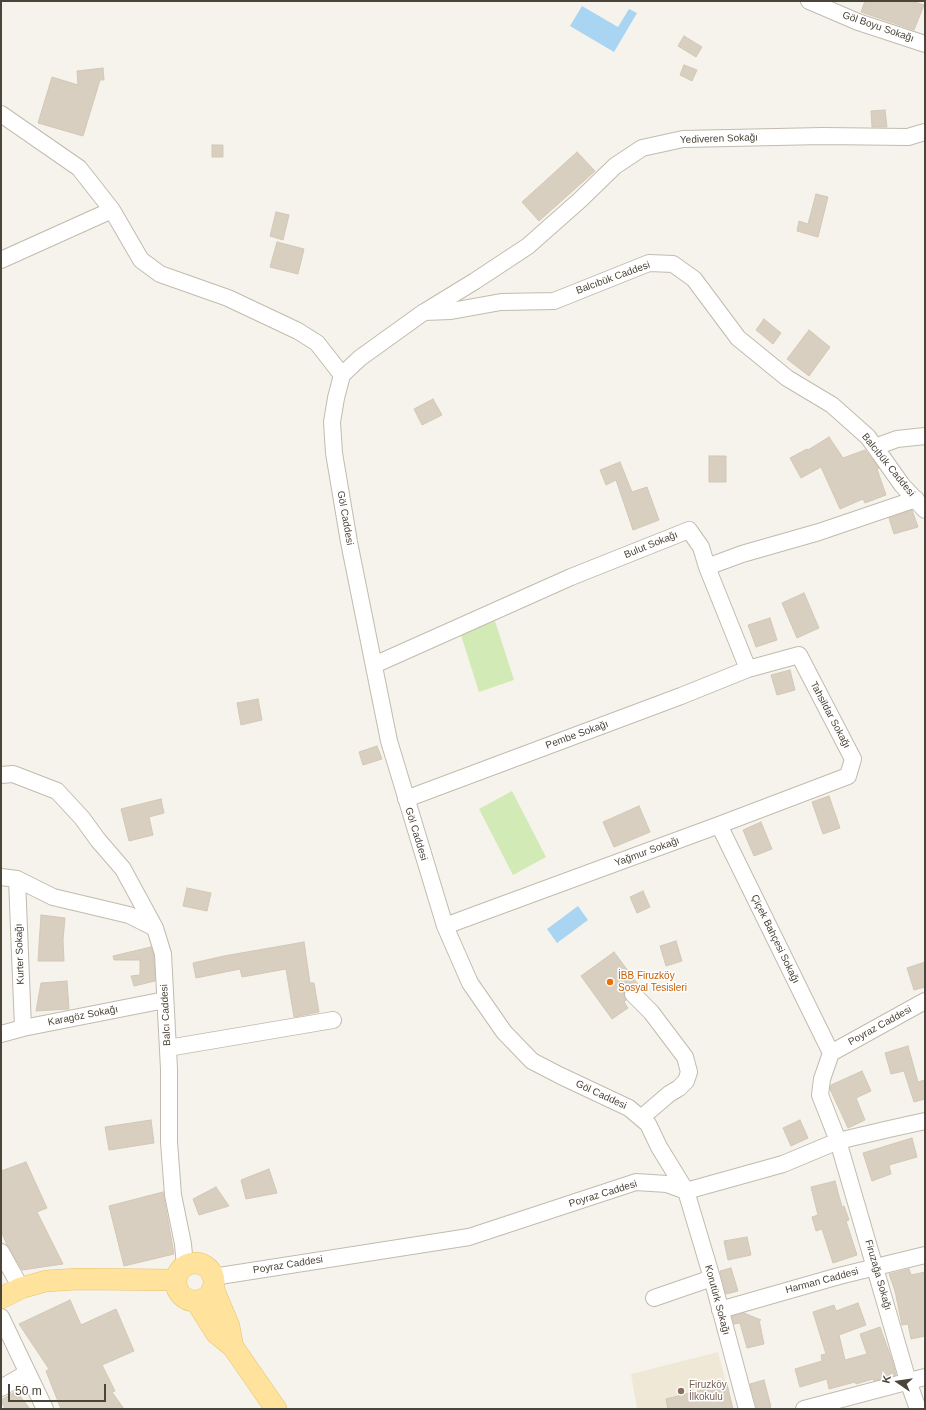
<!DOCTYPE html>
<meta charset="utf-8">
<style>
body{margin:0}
#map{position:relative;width:926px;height:1410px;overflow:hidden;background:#f6f3ec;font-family:Helvetica,sans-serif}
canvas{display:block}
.frame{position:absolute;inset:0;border:2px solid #4b4439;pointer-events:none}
.north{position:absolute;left:878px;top:1362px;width:40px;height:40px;-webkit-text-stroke:3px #fff;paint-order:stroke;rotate:283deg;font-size:11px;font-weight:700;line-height:16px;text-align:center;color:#4b4439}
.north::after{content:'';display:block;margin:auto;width:14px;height:18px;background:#4b4439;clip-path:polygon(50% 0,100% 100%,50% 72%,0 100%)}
.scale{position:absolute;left:8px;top:1384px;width:98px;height:18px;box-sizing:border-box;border:2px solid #4b4439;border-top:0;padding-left:5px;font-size:12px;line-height:14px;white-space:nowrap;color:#4b4439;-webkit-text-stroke:3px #fff;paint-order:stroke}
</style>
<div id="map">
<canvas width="926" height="1410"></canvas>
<div class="frame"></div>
<div class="north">K</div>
<div class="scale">50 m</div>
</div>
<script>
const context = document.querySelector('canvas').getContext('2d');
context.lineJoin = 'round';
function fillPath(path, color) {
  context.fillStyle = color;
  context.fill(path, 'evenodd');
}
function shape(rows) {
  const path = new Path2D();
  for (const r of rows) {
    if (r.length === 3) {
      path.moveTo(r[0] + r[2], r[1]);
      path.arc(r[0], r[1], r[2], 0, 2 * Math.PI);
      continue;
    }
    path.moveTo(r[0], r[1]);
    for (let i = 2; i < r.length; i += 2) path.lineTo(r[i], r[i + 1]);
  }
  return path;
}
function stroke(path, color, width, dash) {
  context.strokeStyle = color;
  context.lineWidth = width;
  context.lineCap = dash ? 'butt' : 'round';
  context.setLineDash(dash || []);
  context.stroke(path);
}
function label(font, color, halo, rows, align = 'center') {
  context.font = font + ' Helvetica,sans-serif';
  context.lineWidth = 3;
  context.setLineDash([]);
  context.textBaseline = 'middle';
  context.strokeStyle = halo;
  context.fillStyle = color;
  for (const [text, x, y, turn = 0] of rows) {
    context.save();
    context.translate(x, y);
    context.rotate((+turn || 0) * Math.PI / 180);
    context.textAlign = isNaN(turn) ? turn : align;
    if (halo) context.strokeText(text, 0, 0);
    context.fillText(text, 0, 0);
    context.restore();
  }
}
const education = shape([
 [718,1352,733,1409,637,1409,631,1374]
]);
const green = shape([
 [495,621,514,680,479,692,460,632],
 [512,791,546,857,513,875,479,809]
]);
const water = shape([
 [582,6,618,27,629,9,637,13,614,52,570,26],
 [578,906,588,920,557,943,547,929]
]);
const building = shape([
 [865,1,912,1,924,5,914,30,861,12,865,1],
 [684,36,702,47,696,57,678,46,684,36],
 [684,65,697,70,692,81,680,75,684,65],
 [103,68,104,80,100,80,83,136,38,123,52,77,78,85,77,71,103,68],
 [885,110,887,127,872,127,871,111,885,110],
 [212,145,223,145,223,157,212,157,212,145],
 [577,152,595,171,539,221,522,202,577,152],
 [816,194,828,197,818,237,797,231,799,221,808,224,816,194],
 [276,212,289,215,283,240,270,236,276,212],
 [277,242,304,249,298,274,270,267,277,242],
 [764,319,781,333,773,344,756,330,764,319],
 [809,330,830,347,809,376,787,359,809,330],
 [433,399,442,415,422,425,414,409,433,399],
 [829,437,843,458,865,450,879,468,877,469,886,495,865,503,863,499,840,509,821,467,801,478,790,458,807,449,808,450,829,437],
 [709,456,726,456,726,482,709,482,709,456],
 [620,462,632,492,647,487,659,520,633,530,616,480,606,485,600,470,620,462],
 [912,510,918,527,894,534,889,518,912,510],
 [804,593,819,628,797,638,782,603,804,593],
 [770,618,777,640,756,647,748,625,770,618],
 [790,670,795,690,777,695,771,675,790,670],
 [258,699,262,720,241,725,237,703,258,699],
 [377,746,382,759,363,765,359,752,377,746],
 [829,796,840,828,823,834,812,802,829,796],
 [161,799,164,813,149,817,153,835,129,841,121,809,161,799],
 [639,806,650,832,614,847,603,822,639,806],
 [761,822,772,849,754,856,743,830,761,822],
 [187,888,211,893,207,911,183,906,187,888],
 [643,891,650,907,637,913,630,897,643,891],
 [41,915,65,918,63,940,64,961,38,961,41,915],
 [676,941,682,961,666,966,660,946,676,941],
 [304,942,310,983,314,983,319,1012,294,1017,286,969,242,977,240,969,196,978,193,963,224,956,304,942],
 [151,947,154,956,155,981,134,986,131,976,140,975,140,960,114,960,113,956,151,947],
 [614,952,640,987,631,985,626,988,624,992,624,996,626,1000,624,1002,628,1008,612,1019,581,976,614,952],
 [925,962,925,987,914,990,907,968,925,962],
 [67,981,69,1009,36,1011,41,983,67,981],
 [908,1046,918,1082,925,1080,925,1099,914,1102,904,1071,891,1074,885,1053,908,1046],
 [862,1071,871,1091,856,1098,865,1120,848,1128,830,1089,831,1085,862,1071],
 [151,1120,154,1143,109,1150,105,1127,151,1120],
 [800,1120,808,1138,791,1146,783,1128,800,1120],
 [912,1138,917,1157,889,1165,891,1174,872,1181,863,1153,912,1138],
 [26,1162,47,1208,37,1212,63,1264,22,1270,7,1245,1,1231,1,1171,26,1162],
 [269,1169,277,1193,246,1199,241,1180,269,1169],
 [835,1181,842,1207,844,1206,849,1220,846,1221,857,1255,833,1263,822,1229,816,1231,812,1217,818,1215,811,1187,835,1181],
 [216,1187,229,1206,199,1215,193,1199,216,1187],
 [163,1192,174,1254,124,1266,109,1206,163,1192],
 [747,1237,751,1255,728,1260,724,1241,747,1237],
 [731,1268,738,1291,726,1294,720,1271,731,1268],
 [909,1269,911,1275,925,1272,925,1336,911,1339,908,1324,902,1325,895,1291,889,1274,909,1269],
 [70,1300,81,1325,116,1309,134,1351,102,1365,115,1391,112,1392,124,1409,61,1409,46,1371,49,1369,19,1324,70,1300],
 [858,1303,866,1325,839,1335,845,1360,867,1354,860,1334,880,1327,892,1360,896,1375,874,1381,873,1379,856,1384,855,1382,829,1389,827,1379,800,1387,795,1369,822,1361,821,1355,826,1354,813,1312,834,1305,836,1311,858,1303],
 [744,1313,761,1320,759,1320,764,1344,747,1348,740,1323,734,1324,732,1316,744,1313],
 [764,1380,771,1407,766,1409,757,1409,750,1384,764,1380],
 [727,1384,733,1409,668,1409,666,1399,727,1384],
 [16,1391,30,1409,5,1409,1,1400,16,1391]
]);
const minor = shape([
 [809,1,858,22,925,44],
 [1,114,79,168,112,210,141,260,160,274,228,298,298,331,317,343,342,375],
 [1,260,112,210],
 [426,311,475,281,528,246,580,200,615,166,642,148,683,139,823,136,908,137,925,132],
 [875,447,897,439,925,436],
 [707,567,748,669],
 [374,665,571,577,689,530,701,547,707,567,742,554,819,532,916,499],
 [1,775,13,774,57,791,82,818,98,840,123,869,155,928],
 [406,799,681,696,748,669,799,655,853,759,848,776,719,825,445,926],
 [719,825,831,1053],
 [1,877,17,879,53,897,129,915,155,928,163,954,169,1069,169,1142,173,1195,183,1244,185,1266],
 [17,879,23,1028],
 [633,994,651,1012,685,1057,689,1072,686,1081,679,1088,669,1094,641,1118],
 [1,1034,23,1028,165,1000],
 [168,1048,333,1020],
 [1,1252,21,1288],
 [213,1277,469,1237,636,1182,667,1184,686,1191,783,1164,838,1141,820,1095,822,1079,831,1053,925,1001],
 [654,1298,712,1278],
 [720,1310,839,1276,925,1255],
 [1,1317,45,1409],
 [1,1388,27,1373],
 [747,1409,712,1278,686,1191,659,1147,648,1124,629,1108,561,1076,532,1061,504,1032,470,983,445,926,389,741,349,542,334,453,332,422,336,398,342,375,360,358,424,312,451,311,501,302,554,301,649,263,673,264,694,279,738,338,787,378,832,405,868,437,902,485,925,510],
 [804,1409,925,1377],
 [918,1409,908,1381,838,1141,889,1129,925,1121]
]);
const major = shape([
 [195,1282,19],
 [213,1288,229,1326,233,1347],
 [1,1298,21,1288,46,1281,78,1279,176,1280],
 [196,1301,216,1333,233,1347,276,1409]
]);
const markers = [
 [610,982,4,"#e8710a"],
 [681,1391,4,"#8d6e63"]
];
const streetNames = [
 ["Göl Boyu Sokağı",878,27,19],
 ["Yediveren Sokağı",719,139,-2],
 ["Balcıbük Caddesi",613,278,-20],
 ["Balcıbük Caddesi",888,465,51],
 ["Göl Caddesi",345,518,80],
 ["Bulut Sokağı",651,545,-22],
 ["Tahsildar Sokağı",830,715,62],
 ["Pembe Sokağı",577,735,-20],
 ["Göl Caddesi",416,834,73],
 ["Yağmur Sokağı",647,852,-20],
 ["Çiçek Bahçesi Sokağı",775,939,64],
 ["Kurter Sokağı",20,954,-92],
 ["Balcı Caddesi",166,1015,-93],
 ["Karagöz Sokağı",83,1016,-11],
 ["Poyraz Caddesi",880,1026,-29],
 ["Göl Caddesi",601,1095,25],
 ["Poyraz Caddesi",603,1194,-17],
 ["Poyraz Caddesi",288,1265,-9],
 ["Firuzağa Sokağı",878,1275,74],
 ["Harman Caddesi",822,1281,-15],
 ["Korutürk Sokağı",717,1300,75]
];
const foodNames = [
 ["İBB Firuzköy",618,976],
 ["Sosyal Tesisleri",618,988]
];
const educationNames = [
 ["Firuzköy",689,1385],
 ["İlkokulu",689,1397]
];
fillPath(education, '#efe8d6');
fillPath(green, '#d2eab5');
fillPath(water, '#a9d4f2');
fillPath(building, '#d8cfc1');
stroke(building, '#d3c7b4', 1);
stroke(minor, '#c2bbae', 18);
stroke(major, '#e6c16a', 22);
stroke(minor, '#fff', 16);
stroke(major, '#ffe39c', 21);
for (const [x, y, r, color] of markers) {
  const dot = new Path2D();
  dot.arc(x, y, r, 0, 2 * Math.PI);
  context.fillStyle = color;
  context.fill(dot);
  stroke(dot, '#fff', 1.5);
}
label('10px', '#4b4439', '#fff', streetNames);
label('10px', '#c56008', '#fff', foodNames, 'left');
label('10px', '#785e54', '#fff', educationNames, 'left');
</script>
